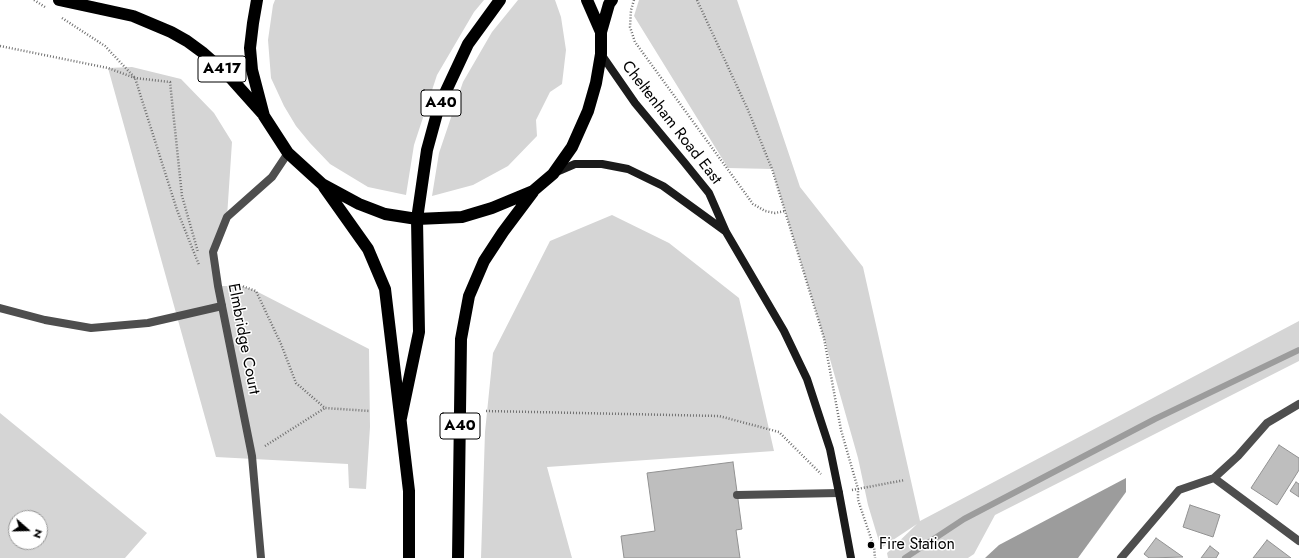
<!DOCTYPE html>
<style>
body{margin:0}
#map{position:relative;width:1299px;height:558px;overflow:hidden;background:#fff;font-family:Jost,sans-serif}
canvas{display:block}
.north{position:absolute;left:8px;top:510px;width:40px;height:40px;box-sizing:border-box;background:#fff;border:1px solid #999;border-radius:50%;rotate:110deg;font-size:11px;font-weight:700;line-height:16px;text-align:center;color:#000}
.north::after{content:'';display:block;margin:auto;width:14px;height:18px;background:#000;clip-path:polygon(50% 0,100% 100%,50% 72%,0 100%)}
</style>
<div id="map">
<canvas width="1299" height="558"></canvas>
<div class="north">N</div>
</div>
<script>
const context = document.querySelector('canvas').getContext('2d');
context.lineJoin = 'round';
function fillPath(path, color) {
  context.fillStyle = color;
  context.fill(path, 'evenodd');
}
function shape(rows) {
  const path = new Path2D();
  for (const r of rows) {
    path.moveTo(r[0], r[1]);
    for (let i = 2; i < r.length; i += 2) path.lineTo(r[i], r[i + 1]);
  }
  return path;
}
function stroke(path, color, width, dash) {
  context.strokeStyle = color;
  context.lineWidth = width;
  context.lineCap = dash ? 'butt' : 'round';
  context.setLineDash(dash || []);
  context.stroke(path);
}
function label(font, color, halo, rows, align = 'center') {
  context.font = font + ' Jost,sans-serif';
  context.lineWidth = 3;
  context.setLineDash([]);
  context.textBaseline = 'middle';
  context.strokeStyle = halo;
  context.fillStyle = color;
  for (const [text, x, y, turn = 0] of rows) {
    context.save();
    context.translate(x, y);
    context.rotate((+turn || 0) * Math.PI / 180);
    context.textAlign = isNaN(turn) ? turn : align;
    if (halo) context.strokeText(text, 0, 0);
    context.fillText(text, 0, 0);
    context.restore();
  }
}
const green = shape([
 [275,0,484,0,474,12,437,75,414,145,406,195,368,187,330,164,310,143,296,126,284,106,271,78,268,40,273,5],
 [518,0,555,0,561,17,566,50,562,84,550,92,536,120,537,136,508,166,473,185,432,196,439,153,463,82,492,32],
 [639,0,737,0,800,187,863,267,920,521,1299,321,1299,361,995,515,974,554,968,558,888,558,887,553,917,524,881,548,868,505,858,458,824,338,772,169,728,168,634,16],
 [132,67,181,79,214,113,232,142,227,217,213,252,218,286,242,286,256,291,369,349,370,427,366,489,349,488,348,464,216,457,108,68],
 [612,215,669,243,739,298,774,451,547,467,572,558,481,558,485,432,493,353,550,241],
 [0,413,147,533,125,558,0,558],
 [16,518,40,518,40,542,16,542]
]);
const water = shape([
 [1126,478,1126,492,1078,558,985,558,999,545]
]);
const stream = shape([
 [905,558,964,519,1155,419,1299,350]
]);
const building = shape([
 [1279,445,1299,458,1299,470,1277,505,1251,488,1279,445],
 [733,462,742,529,736,530,740,558,624,558,621,536,655,531,647,473,733,462],
 [1296,482,1299,484,1299,497,1290,491,1296,482],
 [1190,505,1220,515,1213,537,1183,527,1190,505],
 [1156,538,1183,557,1149,558,1144,554,1156,538],
 [1267,540,1291,558,1253,558,1267,540],
 [1210,546,1219,553,1216,558,1201,558,1210,546]
]);
const path = shape([
 [34,0,45,7],
 [634,0,631,10,630,27,635,42,753,204,765,211,775,213,785,211],
 [697,0,748,110,772,169,824,338,841,430,858,489,858,500,874,547,875,558],
 [62,18,105,46,135,78,177,210,199,265],
 [0,46,108,68,135,78,170,82,182,196,198,252],
 [231,286,242,286,256,291,281,344,296,383,325,408,370,411],
 [486,411,719,416,779,432,821,474],
 [265,446,325,408],
 [852,490,905,480]
]);
const lane = shape([
 [0,308,45,320,91,328,148,323,222,306],
 [737,495,839,493]
]);
const street = shape([
 [1214,478,1299,541],
 [261,558,252,456,218,286,213,252,227,217,272,177,288,153],
 [1121,558,1179,490,1214,478,1238,456,1267,423,1299,404]
]);
const secondary = shape([
 [601,54,635,103,684,162,709,193,726,232,784,331,807,379,830,449,839,493,851,558],
 [554,173,575,164,602,164,628,169,663,186,725,231]
]);
const highway = shape([
 [59,0,133,16,171,32,187,41,202,52,228,75,262,113],
 [257,0,253,23,250,48,252,70,264,116,288,153,322,184,359,204,385,214,417,219,462,217,492,208,533,191,553,174,572,147,588,111,596,83,601,54,601,32,587,0],
 [601,32,609,4,612,0],
 [324,187,368,249,385,289,409,491,409,558],
 [401,418,419,332,417,219,427,150,439,106,468,44,500,0],
 [458,558,461,339,469,296,484,261,503,232,533,192]
]);
const markers = [
 [871,545,4,"#000"]
];
const shields = [
 [222,69,48],
 [441,103,40],
 [460,426,40]
];
const shieldNames = [
 ["A417",222,69],
 ["A40",441,103],
 ["A40",460,426]
];
const streetNames = [
 ["Cheltenham Road East",671,123,52],
 ["Elmbridge Court",243,339,79]
];
const poiNames = [
 ["Fire Station",879,545]
];
fillPath(green, '#d5d5d5');
fillPath(water, '#9c9c9c');
stroke(stream, '#9c9c9c', 6);
fillPath(building, '#bebebe');
stroke(building, '#929292', 1);
stroke(path, '#707070', 2.5, [1, 2]);
stroke(lane, '#4e4e4e', 8);
stroke(street, '#4e4e4e', 8);
stroke(secondary, '#1b1b1b', 8);
stroke(highway, '#000', 12);
for (const [x, y, r, color] of markers) {
  const dot = new Path2D();
  dot.arc(x, y, r, 0, 2 * Math.PI);
  context.fillStyle = color;
  context.fill(dot);
  stroke(dot, '#fff', 1.5);
}
for (const [x, y, w] of shields) {
  const box = new Path2D();
  box.roundRect(x - w / 2, y - 13, w, 26, 3);
  context.fillStyle = '#fff';
  context.fill(box);
  stroke(box, '#000', 1);
}
label('bold 15px', '#000', null, shieldNames);
label('16px', '#000', '#fff', streetNames);
label('16px', '#000', '#fff', poiNames, 'left');
</script>
